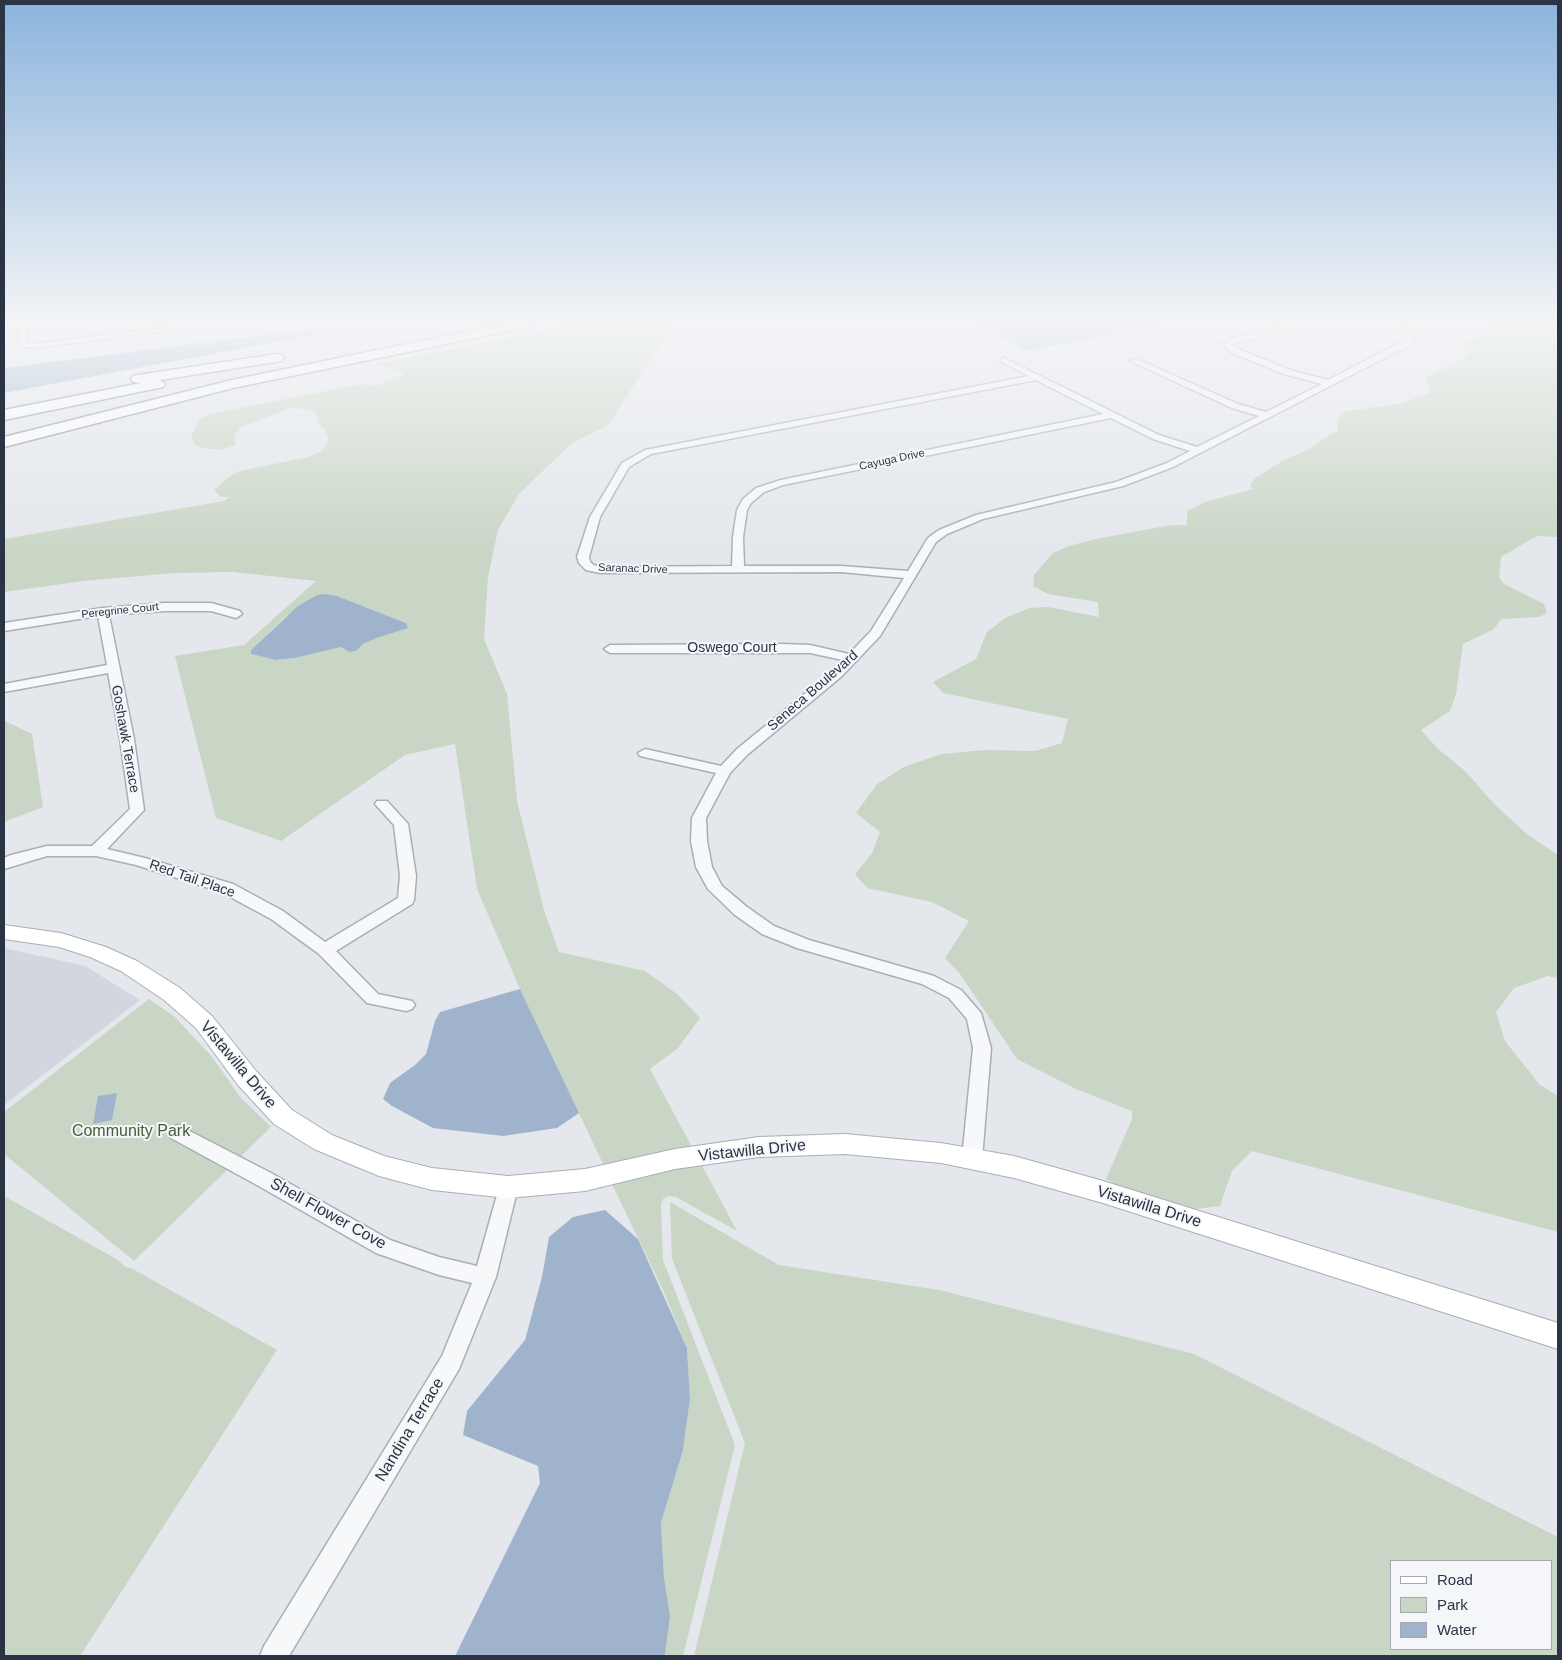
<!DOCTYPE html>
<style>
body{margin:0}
#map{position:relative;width:1562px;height:1660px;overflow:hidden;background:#e4e7ec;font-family:Arial,sans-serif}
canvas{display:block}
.frame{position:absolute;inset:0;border:5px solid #2b3445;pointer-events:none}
.legend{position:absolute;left:1390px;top:1560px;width:162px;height:90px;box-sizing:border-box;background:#f4f6f9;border:1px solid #a4a8b1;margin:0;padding:6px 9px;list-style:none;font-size:15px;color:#2b3445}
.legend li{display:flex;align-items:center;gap:10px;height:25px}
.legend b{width:25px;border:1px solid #a4a8b1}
</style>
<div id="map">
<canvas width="1562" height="1660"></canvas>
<div class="frame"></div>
<ul class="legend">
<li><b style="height:6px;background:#fff"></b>Road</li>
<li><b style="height:14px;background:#c9d6c5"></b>Park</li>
<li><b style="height:14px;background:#9fb4cc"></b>Water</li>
</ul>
</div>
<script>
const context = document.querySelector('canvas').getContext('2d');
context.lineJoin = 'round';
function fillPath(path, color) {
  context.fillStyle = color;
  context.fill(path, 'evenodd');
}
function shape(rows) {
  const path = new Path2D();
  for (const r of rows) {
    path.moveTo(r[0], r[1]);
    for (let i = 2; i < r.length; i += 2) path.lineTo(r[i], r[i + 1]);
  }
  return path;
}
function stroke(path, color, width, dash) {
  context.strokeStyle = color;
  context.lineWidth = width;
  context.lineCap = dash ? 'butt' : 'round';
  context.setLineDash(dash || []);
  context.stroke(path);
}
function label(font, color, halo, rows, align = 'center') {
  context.font = font + ' Arial,sans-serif';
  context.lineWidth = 4;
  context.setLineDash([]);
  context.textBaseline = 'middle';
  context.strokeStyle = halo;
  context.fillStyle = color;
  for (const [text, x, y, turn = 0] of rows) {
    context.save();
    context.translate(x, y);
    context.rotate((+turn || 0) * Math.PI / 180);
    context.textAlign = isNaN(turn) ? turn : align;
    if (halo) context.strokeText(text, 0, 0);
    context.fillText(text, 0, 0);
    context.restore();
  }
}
const built = shape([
 [4,948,85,966,140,1000,4,1105]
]);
const green = shape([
 [586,322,675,322,608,425,572,443,519,494,498,530,488,577,484,639,507,694,517,801,544,910,559,952,645,971,677,994,700,1018,678,1048,650,1069,693,1149,605,1168,520,989,477,889,455,744,405,755,281,841,216,818,175,656,244,645,316,581,233,572,174,573,84,581,4,592,4,539,224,501,229,497,221,497,214,490,229,477,240,471,308,457,322,451,327,444,328,438,325,430,318,423,316,412,306,409,290,408,241,427,234,436,236,445,221,450,203,448,194,444,191,436,199,420,210,414,361,384,375,386,405,374,377,364],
 [317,595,337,596,406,623,407,628,377,638,363,644,356,651,349,652,341,647,295,658,276,660,251,654,251,650,284,618],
 [1472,322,1558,322,1558,537,1537,536,1501,557,1499,578,1504,584,1544,604,1547,613,1539,617,1501,619,1494,629,1463,644,1456,694,1450,711,1421,730,1437,748,1466,772,1495,805,1528,835,1558,855,1558,978,1548,976,1514,988,1496,1012,1505,1041,1540,1085,1558,1096,1558,1232,1252,1151,1232,1171,1220,1206,1186,1210,1129,1192,1106,1179,1132,1119,1132,1111,1076,1089,1017,1059,960,974,945,958,969,921,932,902,867,888,855,874,872,853,880,832,856,813,877,784,904,767,941,754,986,750,1035,751,1062,743,1068,719,943,693,933,682,976,659,987,632,1005,618,1029,608,1048,607,1099,617,1098,602,1048,594,1033,586,1034,575,1053,553,1069,546,1096,539,1171,525,1187,525,1187,511,1205,502,1253,489,1250,486,1254,479,1284,460,1305,451,1338,430,1337,419,1346,411,1400,404,1429,393,1430,386,1425,380,1428,376,1461,360,1468,354,1462,346,1469,339,1497,330],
 [5,721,32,734,43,807,4,822],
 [149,999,175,1017,212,1057,240,1097,271,1127,134,1261,4,1154,4,1112],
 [700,1162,737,1231,676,1197,668,1196,663,1199,661,1204,663,1260,735,1445,683,1656,663,1656,670,1616,664,1577,661,1523,683,1450,690,1399,687,1348,663,1290,611,1182],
 [4,1196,118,1260,125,1267,131,1268,277,1350,80,1656,4,1656],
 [670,1202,779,1265,939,1290,1194,1354,1558,1537,1558,1656,694,1656,745,1443,672,1259],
 [1391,1561,1551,1561,1551,1649,1391,1649]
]);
const water = shape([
 [972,322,1183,322,1027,350],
 [319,328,330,328,324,333,4,393,4,368],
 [325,594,337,596,406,623,408,628,377,638,363,644,356,651,349,652,341,647,295,658,276,660,251,654,251,650,298,606,317,595],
 [520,989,579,1113,557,1128,503,1136,433,1128,392,1106,383,1099,390,1083,415,1065,426,1054,435,1021,440,1012],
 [117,1093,112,1120,93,1124,98,1096],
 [605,1210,638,1239,687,1348,690,1399,683,1450,661,1523,664,1577,670,1616,665,1654,663,1656,455,1656,540,1483,538,1466,463,1435,467,1411,525,1340,542,1277,549,1237,573,1217]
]);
const street = shape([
 [18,322,26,322,27,341,33,344,160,328,180,322,188,322,185,326,160,332,33,348,24,347,19,342,18,322],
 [1276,322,1284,322,1288,327,1285,332,1232,344,1236,348,1290,370,1328,380,1402,342,1406,339,1405,334,1385,322,1395,322,1411,331,1414,339,1408,346,1173,467,1123,486,983,519,947,534,936,542,880,636,842,676,747,755,730,773,706,818,707,841,712,867,722,886,747,907,774,926,809,940,934,976,961,990,981,1013,991,1048,982,1159,979,1165,972,1167,965,1165,962,1159,973,1048,967,1019,949,998,922,984,797,948,762,934,735,915,708,889,696,867,691,841,692,818,716,773,640,756,638,753,645,749,721,766,737,749,834,670,843,660,810,653,610,653,604,649,610,645,782,644,810,645,849,654,871,631,904,578,841,572,600,573,586,570,579,563,577,557,590,517,622,463,645,450,1029,376,1001,362,1001,358,1004,358,1159,435,1197,447,1259,416,1232,408,1130,361,1137,359,1238,404,1266,412,1322,384,1284,374,1230,352,1223,344,1231,338,1279,328,1276,322],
 [1036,380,1103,414,781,480,756,488,743,499,737,510,733,537,732,566,600,567,594,565,590,562,589,557,600,517,629,467,651,454,1036,380],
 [1111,418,1153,439,1190,451,1167,463,1116,482,976,515,939,530,928,538,908,571,841,566,744,566,743,537,747,510,751,503,764,492,783,485,1111,418],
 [164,603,211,603,240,611,242,614,236,618,211,611,164,611,109,615,134,739,144,810,107,849,145,858,233,884,283,911,325,942,398,898,400,876,394,825,375,804,377,801,387,801,408,824,416,876,414,900,412,904,336,951,378,994,412,1001,415,1005,412,1009,406,1011,367,1003,319,954,271,919,221,892,136,865,96,856,47,856,4,869,4,858,11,855,47,846,92,846,130,809,120,739,108,673,4,692,4,684,107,665,98,616,4,631,4,623,103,608,164,603],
 [178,1125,271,1173,390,1240,439,1257,477,1266,501,1181,508,1179,515,1181,518,1187,496,1277,459,1369,289,1656,260,1656,264,1646,442,1356,472,1283,439,1275,376,1253,257,1185,171,1138,168,1133,171,1128,178,1125]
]);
const secondary = shape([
 [4,925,61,933,106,947,137,961,180,988,212,1016,256,1071,292,1110,332,1135,384,1156,432,1168,508,1176,585,1169,675,1149,759,1137,845,1134,941,1143,1014,1156,1103,1181,1558,1323,1558,1349,1103,1203,1014,1178,941,1163,845,1154,759,1157,675,1169,585,1191,508,1198,432,1190,379,1176,314,1149,274,1124,238,1085,196,1028,164,1000,121,971,90,957,59,947,4,939,4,925]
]);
const highway = shape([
 [514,322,541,322,534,326,233,388,4,447,4,437,232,380,514,322],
 [277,354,282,355,284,358,282,361,160,380,165,384,163,387,4,420,4,410,141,383,133,382,131,379,133,376,138,375,277,354]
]);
const farStreetnames = [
 ["Cayuga Drive",892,460,-12],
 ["Saranac Drive",633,569,2],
 ["Peregrine Court",120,611,-6]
];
const streetNames = [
 ["Oswego Court",732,648],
 ["Seneca Boulevard",813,691,-41],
 ["Goshawk Terrace",125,739,80],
 ["Red Tail Place",192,879,19]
];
const nearStreetnames = [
 ["Vistawilla Drive",238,1065,50],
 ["Vistawilla Drive",752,1151,-6],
 ["Vistawilla Drive",1149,1207,17],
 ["Shell Flower Cove",328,1214,29],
 ["Nandina Terrace",410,1430,-59]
];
const nearParknames = [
 ["Community Park",131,1132]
];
fillPath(built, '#d2d6de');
fillPath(green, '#c9d6c5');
fillPath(water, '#9fb4cc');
stroke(street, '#a9aeb7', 3);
stroke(secondary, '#a9aeb7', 2);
stroke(highway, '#8b94a3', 3);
fillPath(street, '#f7f8fa');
fillPath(secondary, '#fff');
fillPath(highway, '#fff');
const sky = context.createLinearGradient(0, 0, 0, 554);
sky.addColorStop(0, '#8bb4dd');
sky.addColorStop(0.58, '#f3f4f6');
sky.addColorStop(1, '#f3f4f600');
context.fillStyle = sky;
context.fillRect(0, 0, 1562, 554);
label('11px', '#2b3445', '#f4f6f9', farStreetnames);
label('14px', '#2b3445', '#f4f6f9', streetNames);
label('16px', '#2b3445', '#f4f6f9', nearStreetnames);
label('16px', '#3f6138', '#f4f6f9', nearParknames);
</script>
